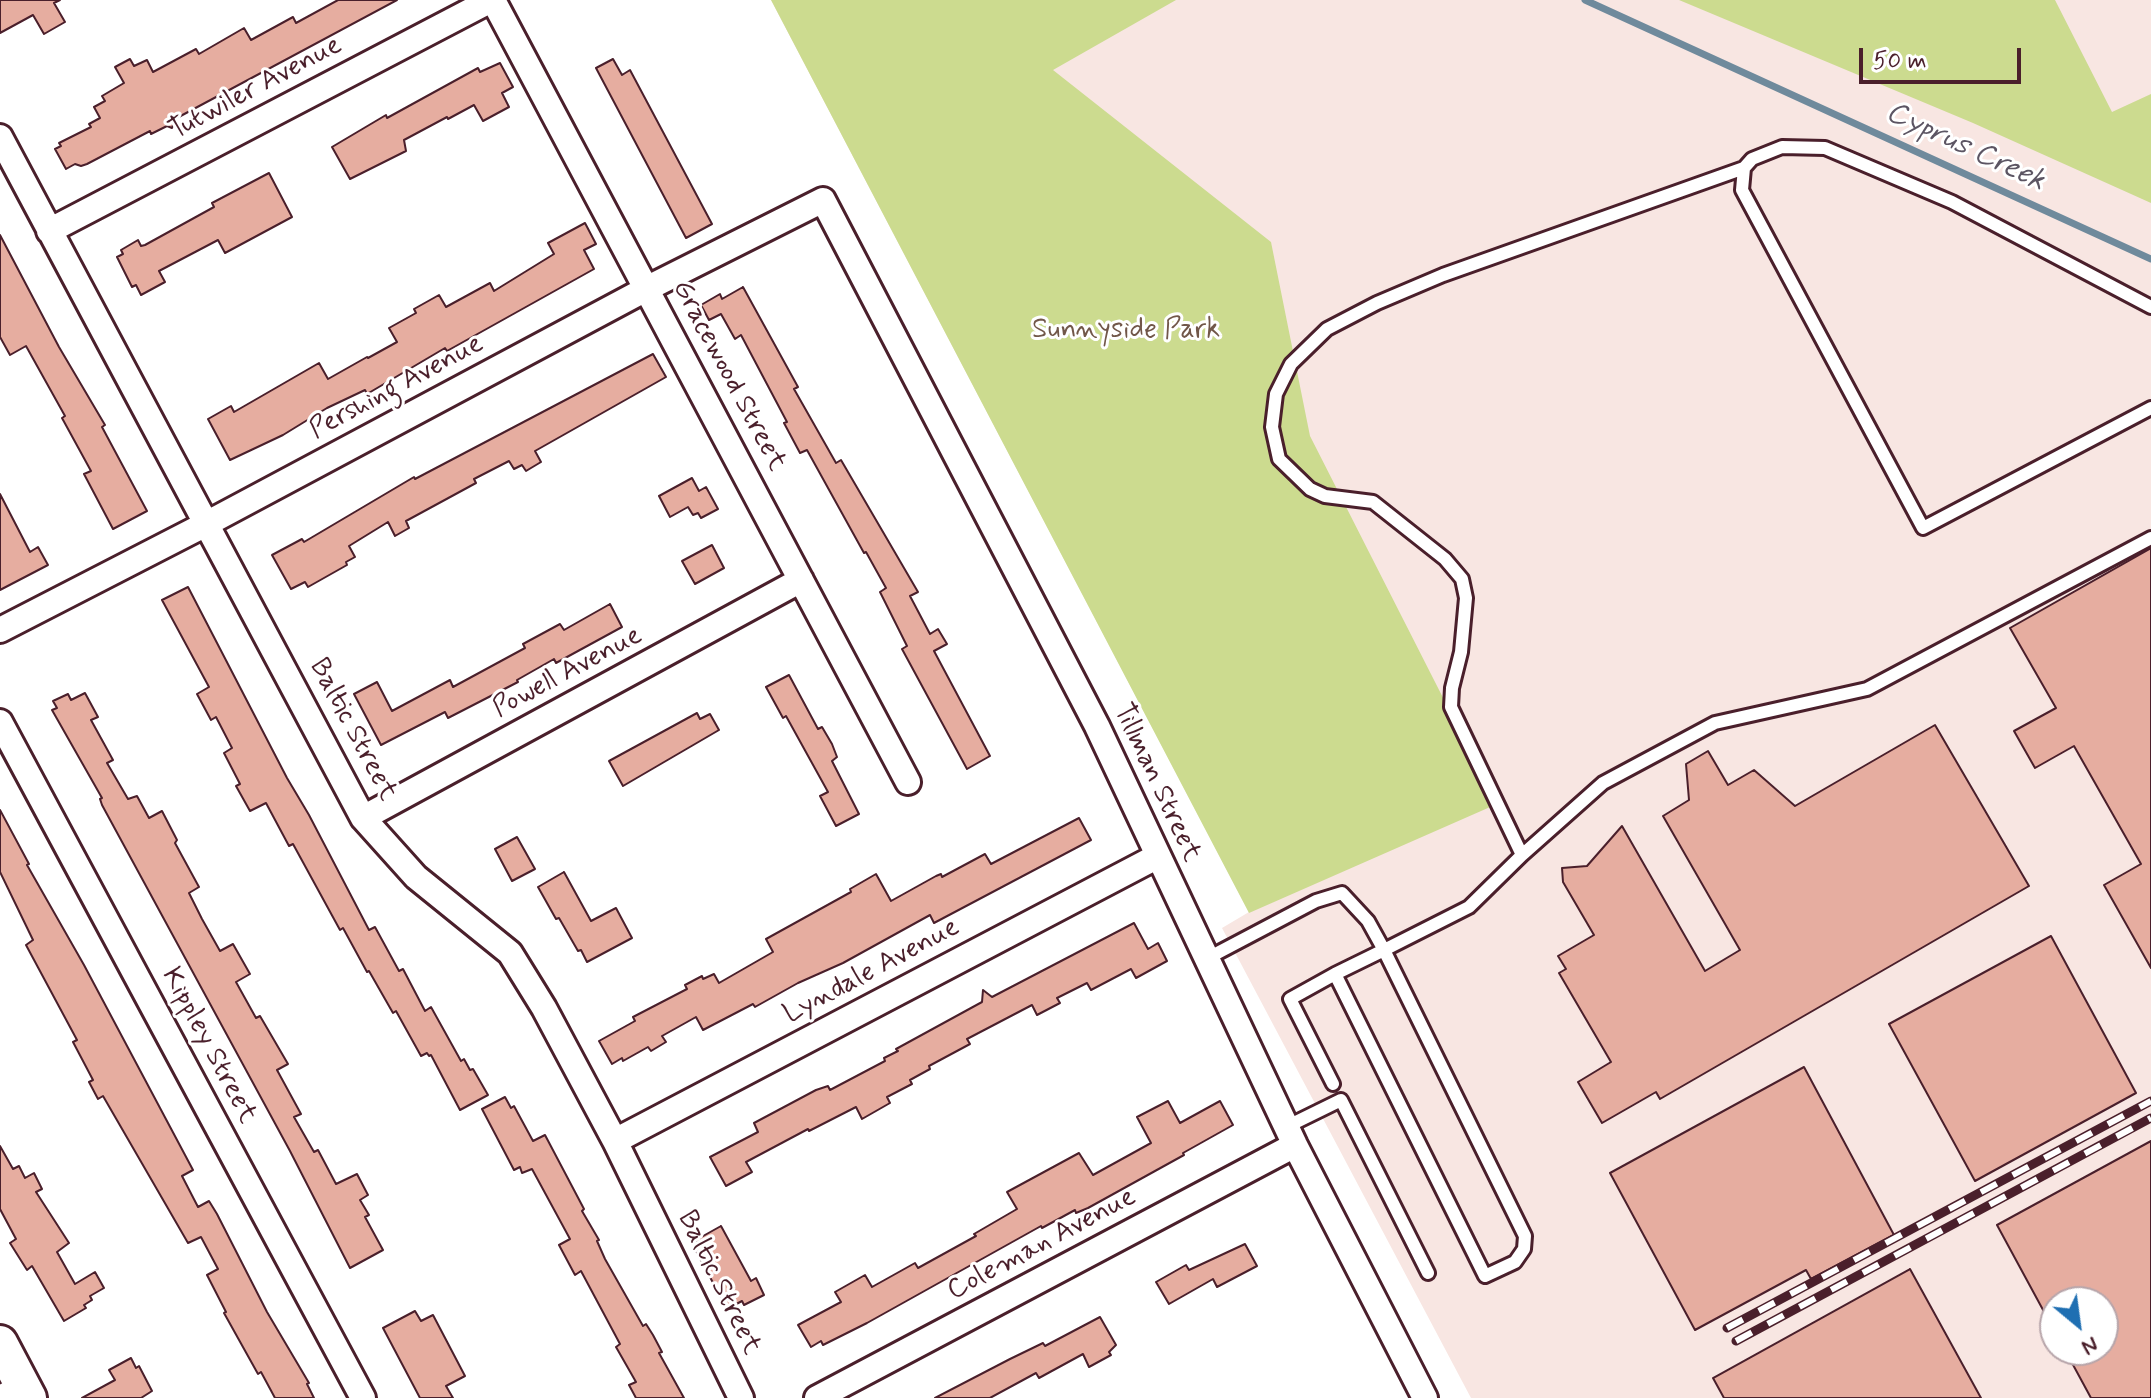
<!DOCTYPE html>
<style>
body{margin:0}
#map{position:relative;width:2151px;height:1398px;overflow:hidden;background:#fff;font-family:Mynerve,sans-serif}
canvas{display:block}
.north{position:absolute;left:2039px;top:1286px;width:80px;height:80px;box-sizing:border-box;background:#fff;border:2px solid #b7a5aa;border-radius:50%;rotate:151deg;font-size:22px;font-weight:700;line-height:32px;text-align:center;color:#4a1f2b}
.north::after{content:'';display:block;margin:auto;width:28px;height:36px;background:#1f6fb2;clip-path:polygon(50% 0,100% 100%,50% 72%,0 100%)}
.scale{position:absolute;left:1859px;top:48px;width:162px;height:36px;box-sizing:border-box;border:4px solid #4a1f2b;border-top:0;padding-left:10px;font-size:24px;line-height:28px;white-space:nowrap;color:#4a1f2b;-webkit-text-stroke:6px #fff;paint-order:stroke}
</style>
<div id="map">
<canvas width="2151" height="1398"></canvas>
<div class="north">N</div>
<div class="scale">50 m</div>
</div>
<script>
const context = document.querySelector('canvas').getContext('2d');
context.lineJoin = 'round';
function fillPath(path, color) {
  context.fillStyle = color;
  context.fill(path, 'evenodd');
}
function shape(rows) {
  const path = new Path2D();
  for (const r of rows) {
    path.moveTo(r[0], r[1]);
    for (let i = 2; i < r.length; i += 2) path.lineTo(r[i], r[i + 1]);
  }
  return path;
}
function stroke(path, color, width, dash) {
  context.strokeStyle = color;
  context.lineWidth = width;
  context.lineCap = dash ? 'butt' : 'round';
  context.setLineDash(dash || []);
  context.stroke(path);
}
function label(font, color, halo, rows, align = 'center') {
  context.font = font + ' Mynerve,sans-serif';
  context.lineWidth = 6;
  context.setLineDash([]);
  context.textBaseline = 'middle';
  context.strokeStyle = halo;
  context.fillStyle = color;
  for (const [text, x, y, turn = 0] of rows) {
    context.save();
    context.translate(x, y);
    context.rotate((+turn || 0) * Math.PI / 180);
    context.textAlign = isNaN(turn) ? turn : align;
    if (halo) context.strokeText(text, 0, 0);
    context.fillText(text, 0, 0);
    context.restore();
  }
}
const built = shape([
 [771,0,2151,0,2151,1398,1471,1398,1222,928,1249,912],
 [2055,1302,2103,1302,2103,1350,2055,1350]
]);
const green = shape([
 [771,0,1176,0,1053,70,1271,242,1310,436,1497,804,1249,913],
 [1679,0,2055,0,2112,112,2151,94,2151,203,1973,123]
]);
const stream = shape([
 [1585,0,2151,259]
]);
const building = shape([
 [0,0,60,0,54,3,65,22,44,34,33,15,0,33,0,0],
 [338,0,397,0,175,119,172,128,167,126,151,134,150,131,87,164,81,166,75,164,66,169,55,149,61,146,59,143,91,127,89,124,100,118,94,107,105,101,102,96,124,83,115,67,130,59,134,66,147,60,153,72,196,49,199,54,244,28,251,40,293,17,296,23,338,0],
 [613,59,622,75,630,70,712,224,686,238,596,68,613,59],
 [500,63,513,87,502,93,509,107,483,121,474,105,448,119,447,117,404,140,406,151,350,179,332,147,386,115,387,118,478,68,480,72,500,63],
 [269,173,292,217,225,253,218,240,159,271,165,282,141,295,136,285,132,287,117,257,123,254,121,250,138,240,141,246,145,245,214,207,212,203,269,173],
 [585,223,596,244,584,250,594,269,447,351,445,348,367,394,365,390,327,408,283,435,230,460,208,419,231,406,234,412,319,363,328,379,367,357,368,358,397,342,389,328,416,313,414,309,439,295,446,307,490,283,494,291,554,254,548,243,585,223],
 [0,235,59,347,105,425,102,427,147,511,113,529,84,474,91,471,62,418,65,416,26,346,10,355,0,337,0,235],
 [743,287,798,387,794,389,836,463,841,460,918,592,910,596,930,634,938,629,947,644,934,651,990,756,967,769,902,649,907,646,880,592,886,588,866,552,864,553,807,450,800,453,784,423,787,422,741,335,735,339,721,314,709,320,701,305,720,294,722,299,743,287],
 [653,354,666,377,535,451,541,462,526,471,522,465,514,469,509,461,474,479,476,483,406,521,409,528,395,536,388,522,349,546,355,557,346,562,347,565,308,587,305,582,291,589,272,555,302,539,304,542,414,477,415,479,653,354],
 [692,478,699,491,706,487,718,509,701,518,698,513,693,515,688,507,670,517,659,496,692,478],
 [0,494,30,552,38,547,48,565,0,590,0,494],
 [712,545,724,568,695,584,682,561,712,545],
 [2151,548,2151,968,2104,885,2141,864,2074,746,2035,768,2014,731,2056,708,2010,628,2151,548],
 [188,587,287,778,309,815,369,930,375,927,399,971,403,969,425,1011,431,1007,461,1061,464,1059,470,1070,473,1069,488,1095,460,1110,431,1055,429,1056,427,1053,421,1056,396,1011,393,1013,369,971,367,972,343,928,340,930,293,844,289,846,266,803,250,811,236,786,240,784,224,753,232,748,216,717,211,720,197,694,209,687,162,600,188,587],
 [610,604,622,627,556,663,554,659,517,680,518,682,448,718,445,712,381,745,354,694,377,682,392,711,450,680,453,687,525,648,523,644,560,624,564,630,610,604],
 [789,675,818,729,822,727,832,744,837,757,832,761,859,814,836,826,820,796,828,792,786,716,783,718,766,687,789,675],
 [85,693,98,717,91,720,113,760,107,763,128,799,137,796,149,818,162,811,177,840,175,843,199,887,189,893,202,919,220,951,233,944,250,974,236,982,256,1018,260,1016,288,1064,277,1070,301,1114,294,1117,314,1152,318,1150,336,1184,357,1174,368,1195,360,1200,369,1215,365,1217,383,1250,350,1268,290,1151,102,805,100,799,102,798,52,710,57,708,53,701,68,694,71,700,85,693],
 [697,713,700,719,710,714,719,730,623,786,609,761,697,713],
 [1935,725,2029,886,1660,1099,1656,1092,1602,1123,1578,1082,1611,1062,1559,973,1566,969,1558,956,1594,935,1563,882,1562,868,1587,866,1622,826,1705,971,1740,950,1663,816,1689,800,1686,764,1708,751,1728,785,1754,770,1795,806,1935,725],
 [0,810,29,864,27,865,84,965,193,1170,182,1176,198,1207,209,1201,217,1214,267,1312,309,1383,307,1384,314,1398,275,1398,261,1372,258,1374,224,1313,226,1312,207,1275,218,1269,201,1237,188,1243,103,1096,98,1099,89,1082,93,1080,73,1042,77,1040,26,945,33,940,0,872,0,810],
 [1079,818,1091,840,934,923,930,915,843,963,798,983,755,1007,753,1004,703,1030,696,1017,662,1036,666,1042,651,1051,648,1047,623,1061,622,1058,612,1064,599,1041,635,1021,633,1017,687,989,685,985,702,976,703,979,714,974,719,983,773,952,766,939,851,892,850,889,876,874,891,901,936,876,941,874,942,877,985,854,991,864,1079,818],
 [517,837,535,869,512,881,495,849,517,837],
 [564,872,591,921,616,908,632,938,587,962,581,950,578,951,559,918,556,919,538,887,564,872],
 [1134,923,1148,949,1158,943,1167,961,1136,978,1131,969,1091,990,1087,983,1057,998,1060,1003,1037,1015,1032,1005,967,1039,970,1044,929,1066,930,1069,910,1080,912,1084,887,1097,890,1103,862,1119,856,1107,809,1131,808,1129,746,1162,752,1172,726,1186,710,1157,758,1132,754,1123,816,1090,828,1086,830,1090,885,1061,884,1058,898,1051,896,1049,982,1002,983,990,992,997,1134,923],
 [2051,936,2136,1093,1975,1181,1889,1024,2051,936],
 [1804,1067,1894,1235,1811,1279,1806,1270,1695,1330,1610,1173,1804,1067],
 [505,1097,511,1108,514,1106,533,1141,545,1135,584,1209,582,1211,599,1240,597,1241,605,1259,643,1326,646,1324,653,1335,662,1352,659,1353,684,1398,636,1398,629,1385,636,1382,616,1347,620,1344,581,1271,575,1275,559,1245,570,1239,532,1169,522,1173,520,1167,514,1170,482,1109,505,1097],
 [1168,1101,1180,1123,1220,1101,1233,1125,1183,1153,1184,1155,1088,1208,1076,1213,1075,1210,1042,1228,1041,1226,867,1323,823,1345,821,1341,811,1347,798,1325,841,1302,835,1292,865,1275,872,1287,915,1263,918,1268,976,1236,974,1234,1017,1209,1007,1192,1079,1153,1093,1175,1151,1143,1137,1117,1168,1101],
 [2151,1141,2151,1398,2091,1398,2065,1350,2103,1350,2103,1302,2055,1302,2055,1332,1997,1225,2151,1141],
 [0,1146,13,1169,19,1166,25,1178,34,1173,42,1189,36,1192,69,1243,57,1252,75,1284,95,1272,104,1288,90,1296,92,1300,84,1305,86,1308,64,1321,32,1266,27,1270,10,1243,16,1239,0,1209,0,1146],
 [721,1226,751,1281,756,1278,764,1295,744,1305,742,1301,727,1309,695,1249,699,1246,696,1240,721,1226],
 [1245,1244,1257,1266,1217,1287,1213,1279,1169,1304,1156,1282,1186,1265,1189,1270,1245,1244],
 [1910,1269,1981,1398,1724,1398,1713,1378,1910,1269],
 [415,1311,421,1321,433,1315,465,1376,446,1386,453,1398,420,1398,383,1328,415,1311],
 [1100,1317,1116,1345,1109,1352,1111,1355,1089,1367,1083,1354,1039,1378,1036,1373,990,1398,935,1398,1010,1359,1043,1343,1045,1346,1100,1317],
 [131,1358,136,1368,139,1366,152,1391,141,1398,82,1398,115,1380,109,1370,131,1358]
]);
const lane = shape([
 [2151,307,1952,202,1825,148,1782,147,1752,159,1744,168,1742,190,1923,528,2151,408],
 [1522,855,1451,707,1452,688,1461,652,1466,598,1462,579,1445,559,1373,502,1325,496,1310,489,1279,459,1272,427,1276,394,1291,364,1327,329,1377,303,1443,275,1744,168],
 [1206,959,1316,901,1342,893,1368,921,1384,950,1469,907,1522,855,1603,783,1715,723,1867,689,2151,538],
 [1333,1084,1290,999,1335,974,1384,950,1525,1236,1524,1249,1515,1262,1485,1276,1335,974],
 [1286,1127,1341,1100,1428,1273]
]);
const street = shape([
 [493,0,908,782],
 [0,137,363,818,416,877,510,953,544,1008,615,1141,741,1398],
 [49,231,491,0],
 [0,630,208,523,648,288,823,200,1097,726,1295,1145,1425,1398],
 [0,722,363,1398],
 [363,818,801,580],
 [615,1141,1158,856],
 [0,1398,23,1386],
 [817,1398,1295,1145]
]);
const secondary = shape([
 [0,1343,29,1398]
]);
const rail = shape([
 [1727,1328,2151,1101],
 [1736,1341,2151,1118]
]);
const streetNames = [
 ["Tutwiler Avenue",256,89,-28],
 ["Gracewood Street",728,376,62],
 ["Pershing Avenue",397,388,-28],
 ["Powell Avenue",568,673,-28],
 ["Baltic Street",352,730,62],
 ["Tillman Street",1156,783,65],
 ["Lyndale Avenue",872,972,-28],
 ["Kippley Street",208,1046,62],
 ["Coleman Avenue",1042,1245,-28],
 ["Baltic Street",718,1283,64]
];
const parkNames = [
 ["Sunnyside Park",1126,331]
];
const waterNames = [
 ["Cyprus Creek",1965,148,25]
];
fillPath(built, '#f8e6e2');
fillPath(green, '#ccdb8f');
stroke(stream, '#6f8a9c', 7);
fillPath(building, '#e6ada0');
stroke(building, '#4a1f2b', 2);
stroke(lane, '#4a1f2b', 18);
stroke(street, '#4a1f2b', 30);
stroke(secondary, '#4a1f2b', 40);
stroke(lane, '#fff', 12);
stroke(street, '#fff', 24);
stroke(secondary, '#fff', 34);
stroke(rail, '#4a1f2b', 9);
stroke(rail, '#fff', 6, [18]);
label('28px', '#4a1f2b', '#fff', streetNames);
label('28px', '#715749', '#fff', parkNames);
label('italic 30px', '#5c5563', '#fff', waterNames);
</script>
